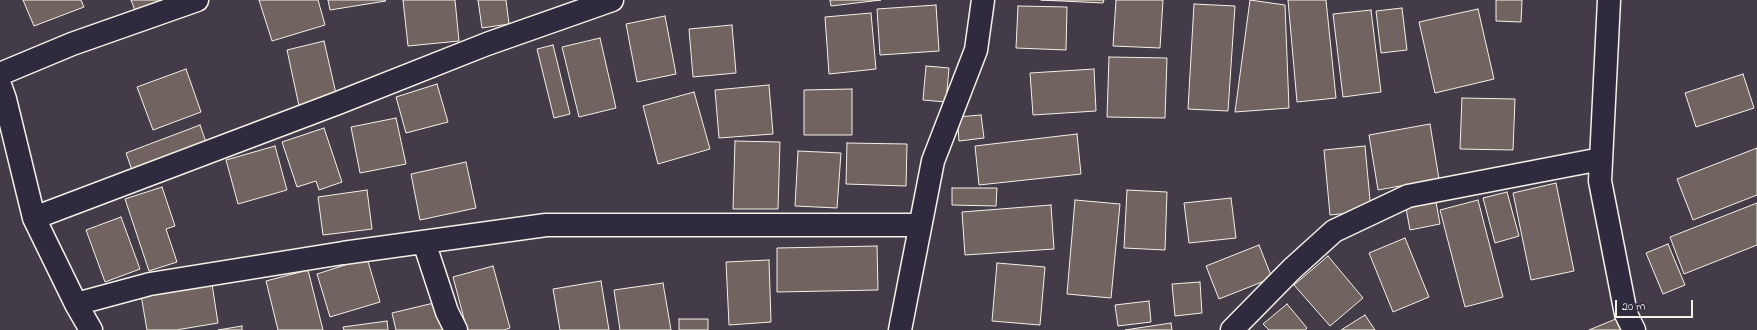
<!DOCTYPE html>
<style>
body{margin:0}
#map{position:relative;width:1757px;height:330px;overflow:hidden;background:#433b47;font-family:"Indie Flower",sans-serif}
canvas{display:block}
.scale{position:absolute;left:1615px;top:300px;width:78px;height:18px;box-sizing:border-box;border:2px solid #f4f1e8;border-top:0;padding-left:5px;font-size:12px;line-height:14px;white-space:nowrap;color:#f4f1e8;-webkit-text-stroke:3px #2f2a3d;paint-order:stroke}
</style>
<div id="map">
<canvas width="1757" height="330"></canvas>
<div class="scale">20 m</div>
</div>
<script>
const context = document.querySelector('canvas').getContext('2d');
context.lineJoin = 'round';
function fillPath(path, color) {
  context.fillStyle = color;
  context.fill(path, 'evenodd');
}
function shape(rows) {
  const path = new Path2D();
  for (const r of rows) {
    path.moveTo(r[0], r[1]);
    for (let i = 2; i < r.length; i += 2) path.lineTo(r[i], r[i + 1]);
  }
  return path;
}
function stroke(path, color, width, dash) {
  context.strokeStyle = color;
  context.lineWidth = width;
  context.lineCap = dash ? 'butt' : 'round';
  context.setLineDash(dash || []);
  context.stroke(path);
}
const building = shape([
 [23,0,81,0,84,7,34,26,23,0],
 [131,0,172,0,136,13,131,0],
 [259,0,318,0,325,25,272,41,259,0],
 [328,0,385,0,386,1,330,10,328,0],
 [403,0,455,0,459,41,408,46,403,0],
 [478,0,506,0,509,24,482,28,478,0],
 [830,0,881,0,831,6,830,0],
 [1041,0,1104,0,1103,3,1041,0],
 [1116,0,1163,0,1160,48,1113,46,1116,0],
 [1250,0,1285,5,1289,108,1235,112,1250,0],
 [1288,0,1326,0,1336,98,1297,102,1288,0],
 [1496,0,1522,0,1521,22,1496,21,1496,0],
 [1194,4,1235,6,1228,111,1188,109,1194,4],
 [936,5,939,51,880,55,877,9,936,5],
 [1018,6,1067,7,1066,50,1016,48,1018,6],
 [1402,8,1407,50,1381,53,1376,11,1402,8],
 [1478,9,1494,79,1435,93,1419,22,1478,9],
 [1371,10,1381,92,1343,97,1333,14,1371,10],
 [871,13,876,69,829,74,825,17,871,13],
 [665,16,676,74,637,82,626,24,665,16],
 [732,25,736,73,693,77,689,29,732,25],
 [600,38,616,108,579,117,562,47,600,38],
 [324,41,337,98,299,106,287,50,324,41],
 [553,45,570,114,554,118,537,49,553,45],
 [1109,57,1167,58,1165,118,1107,117,1109,57],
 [926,66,949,68,946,102,923,100,926,66],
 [186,69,201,112,153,130,137,87,186,69],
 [1094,69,1096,111,1033,115,1030,73,1094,69],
 [1743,74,1754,108,1696,127,1685,93,1743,74],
 [437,84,448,122,406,133,396,97,437,84],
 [769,85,773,134,719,138,715,90,769,85],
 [852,89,852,135,804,135,804,90,852,89],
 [694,92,710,149,658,164,643,106,694,92],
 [1462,98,1515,99,1513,150,1460,149,1462,98],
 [981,115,984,138,959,141,957,117,981,115],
 [396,118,406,164,360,173,351,127,396,118],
 [1430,124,1439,179,1378,190,1369,135,1430,124],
 [200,125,208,148,134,176,126,153,200,125],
 [324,128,342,182,319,190,316,181,297,187,282,142,324,128],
 [1077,134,1081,174,979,185,975,146,1077,134],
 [735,141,780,142,778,209,733,209,735,141],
 [847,143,907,144,906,186,846,184,847,143],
 [275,146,287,190,238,204,226,160,275,146],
 [1365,146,1371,211,1330,215,1324,150,1365,146],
 [1757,148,1757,195,1693,220,1677,179,1757,148],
 [798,151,841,153,837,208,795,206,798,151],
 [466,162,476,208,420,220,411,174,466,162],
 [1556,183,1574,271,1531,280,1513,193,1556,183],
 [162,187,175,226,166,229,177,262,149,271,125,199,162,187],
 [952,188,997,188,996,206,952,205,952,188],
 [367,190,372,229,323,235,318,197,367,190],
 [1127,190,1167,192,1165,250,1124,248,1127,190],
 [1507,192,1519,236,1495,243,1483,198,1507,192],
 [1231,198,1236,238,1189,243,1184,203,1231,198],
 [1075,200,1120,204,1111,298,1067,294,1075,200],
 [1478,200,1503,297,1465,307,1440,210,1478,200],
 [1436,202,1440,224,1410,230,1406,208,1436,202],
 [1757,203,1757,245,1684,274,1670,237,1757,203],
 [1051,205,1054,249,965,255,962,212,1051,205],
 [121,217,140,269,105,282,86,230,121,217],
 [1405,238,1429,297,1393,312,1369,253,1405,238],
 [1668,244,1685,285,1663,294,1646,253,1668,244],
 [1259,245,1272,278,1219,299,1206,266,1259,245],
 [877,246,878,290,777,292,777,248,877,246],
 [1328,256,1363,298,1330,326,1294,285,1328,256],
 [367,258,380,302,330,317,317,274,367,258],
 [769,260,771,322,729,325,726,262,769,260],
 [997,263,1045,267,1040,325,992,321,997,263],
 [493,266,510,328,504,330,467,330,453,277,493,266],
 [308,270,323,330,278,330,266,281,308,270],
 [601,281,609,330,560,330,553,289,601,281],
 [1200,282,1202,313,1175,316,1172,284,1200,282],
 [663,283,671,330,620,330,614,290,663,283],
 [212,284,218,323,176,330,147,330,141,295,212,284],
 [1149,301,1151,322,1118,326,1115,305,1149,301],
 [438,302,445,330,396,330,392,313,438,302],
 [1287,304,1307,328,1305,330,1269,330,1263,324,1287,304],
 [1365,315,1375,330,1341,330,1365,315],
 [1618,318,1622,330,1589,330,1618,318],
 [679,319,708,319,708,330,679,330,679,319],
 [387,321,388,330,344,330,343,327,387,321],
 [1171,323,1172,330,1125,330,1171,323],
 [242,326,242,330,218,330,242,326]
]);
const street = shape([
 [1609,0,1600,181,1626,314,1634,330],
 [0,74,72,44,197,0],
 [0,85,5,99,34,218,76,304,91,330],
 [34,218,338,103,487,44,612,0],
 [424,242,447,312,456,330],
 [76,304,150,284,343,253,546,225,920,225],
 [900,330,933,161,976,50,983,0],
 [1232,330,1292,269,1334,231,1408,196,1601,159]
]);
fillPath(building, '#71635f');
stroke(building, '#f4f1e8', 1);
stroke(street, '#f4f1e8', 25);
stroke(street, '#2f2a3d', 22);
</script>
